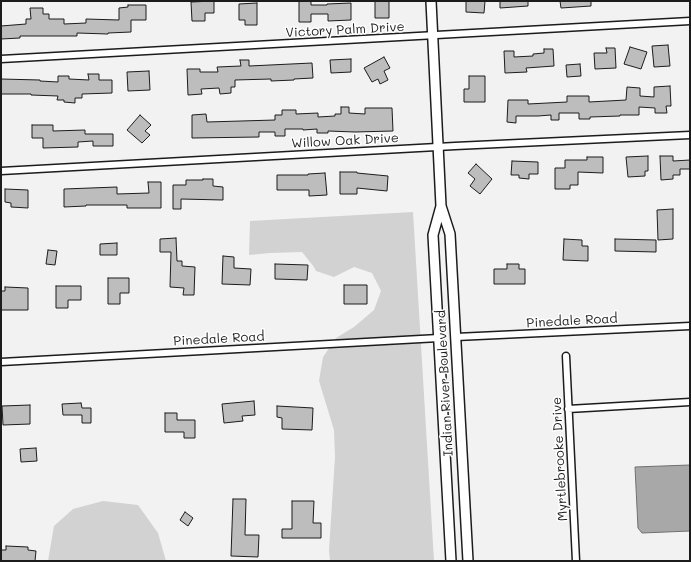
<!DOCTYPE html>
<style>
body{margin:0}
#map{position:relative;width:691px;height:562px;overflow:hidden;background:#f2f2f2;font-family:Mali,sans-serif}
canvas{display:block}
.frame{position:absolute;inset:0;border:2px solid #1c1c1c;pointer-events:none}
</style>
<div id="map">
<canvas width="691" height="562"></canvas>
<div class="frame"></div>
</div>
<script>
const context = document.querySelector('canvas').getContext('2d');
context.lineJoin = 'round';
function fillPath(path, color) {
  context.fillStyle = color;
  context.fill(path, 'evenodd');
}
function shape(rows) {
  const path = new Path2D();
  for (const r of rows) {
    path.moveTo(r[0], r[1]);
    for (let i = 2; i < r.length; i += 2) path.lineTo(r[i], r[i + 1]);
  }
  return path;
}
function stroke(path, color, width, dash) {
  context.strokeStyle = color;
  context.lineWidth = width;
  context.lineCap = dash ? 'butt' : 'round';
  context.setLineDash(dash || []);
  context.stroke(path);
}
function label(font, color, halo, rows, align = 'center') {
  context.font = font + ' Mali,sans-serif';
  context.lineWidth = 3;
  context.setLineDash([]);
  context.textBaseline = 'middle';
  context.strokeStyle = halo;
  context.fillStyle = color;
  for (const [text, x, y, turn = 0] of rows) {
    context.save();
    context.translate(x, y);
    context.rotate((+turn || 0) * Math.PI / 180);
    context.textAlign = isNaN(turn) ? turn : align;
    if (halo) context.strokeText(text, 0, 0);
    context.fillText(text, 0, 0);
    context.restore();
  }
}
const green = shape([
 [413,212,434,561,330,561,329,550,335,457,334,430,319,381,323,357,336,338,354,327,374,310,381,291,372,273,354,267,334,277,316,271,314,267,302,252,270,253,249,255,250,221],
 [103,501,138,505,158,533,166,561,48,561,54,526,73,509]
]);
const water = shape([
 [690,465,690,531,642,533,638,528,635,467,690,465]
]);
const building = shape([
 [214,1,214,13,205,13,205,21,192,21,191,2,214,1],
 [299,1,311,1,311,5,327,5,327,4,351,3,351,20,328,21,328,14,311,14,311,22,299,22,299,1],
 [375,1,389,1,389,18,375,18,375,1],
 [466,1,485,1,484,13,466,12,466,1],
 [500,1,528,1,528,6,500,8,500,1],
 [560,1,591,1,591,6,561,8,560,1],
 [257,3,257,25,245,25,245,20,239,20,239,4,257,3],
 [128,5,146,5,146,20,131,20,131,32,108,33,108,34,77,33,77,36,20,36,20,38,1,39,1,26,26,24,26,19,31,19,30,8,43,8,43,14,49,14,49,19,64,19,64,24,86,23,86,19,119,20,119,8,128,7,128,5],
 [668,45,670,66,654,67,652,46,668,45],
 [630,47,647,52,641,69,624,64,630,47],
 [606,48,615,48,616,68,595,69,594,53,607,53,606,48],
 [544,49,553,49,554,66,526,68,527,72,505,73,504,51,514,51,514,57,533,56,533,54,544,53,544,49],
 [384,57,390,68,384,71,388,80,380,84,378,79,372,82,364,68,384,57],
 [351,59,351,72,331,73,330,60,351,59],
 [240,60,249,60,249,66,312,63,313,78,294,79,294,80,271,81,271,79,235,80,235,87,231,87,231,93,220,94,219,88,201,89,202,94,188,95,187,69,200,69,200,72,218,72,217,67,241,66,240,60],
 [580,64,581,76,567,77,566,65,580,64],
 [149,71,150,90,128,91,127,72,149,71],
 [88,74,99,74,99,80,112,80,112,93,82,94,82,98,75,98,75,103,64,102,64,100,57,100,58,96,31,95,31,94,1,94,1,79,40,80,40,81,58,82,58,76,69,76,69,79,89,80,88,74],
 [469,76,485,76,485,102,464,102,464,89,469,89,469,76],
 [670,86,671,106,666,106,667,113,655,113,655,108,639,107,639,115,620,115,620,116,590,117,590,119,579,119,579,113,559,113,559,120,551,120,551,115,538,116,516,116,516,123,507,122,508,100,528,100,528,104,567,102,567,96,589,96,589,102,626,100,627,87,640,88,640,96,654,97,654,87,670,86],
 [341,107,349,107,349,113,365,114,365,108,392,108,393,131,355,132,328,131,328,133,317,133,317,129,303,130,303,129,285,129,285,136,275,136,275,132,259,132,259,137,192,138,192,115,206,114,207,122,275,120,275,115,282,115,282,110,296,110,296,114,318,113,318,117,335,116,335,114,341,114,341,107],
 [140,115,151,125,145,131,150,135,142,143,127,130,140,115],
 [32,125,53,125,53,131,85,130,85,134,113,134,113,146,93,146,93,141,78,142,78,147,43,148,43,138,32,138,32,125],
 [648,156,648,171,645,171,645,176,628,177,626,157,648,156],
 [660,156,673,156,673,161,690,160,690,169,680,169,680,175,673,175,673,179,661,180,660,156],
 [587,157,603,157,603,173,578,172,578,185,570,185,570,189,555,189,555,168,565,168,565,160,587,160,587,157],
 [512,161,538,162,538,174,529,174,529,179,519,178,519,175,511,175,512,161],
 [476,164,492,179,480,194,470,186,475,179,468,173,476,164],
 [340,172,357,172,357,173,388,176,387,191,357,188,357,194,340,194,340,172],
 [325,173,327,195,309,196,309,190,277,190,277,175,308,175,308,174,325,173],
 [203,179,213,179,213,186,223,187,223,200,181,199,181,209,173,209,173,185,186,185,186,180,203,180,203,179],
 [148,182,161,182,161,208,127,208,127,205,86,205,86,206,64,207,64,189,117,187,117,194,149,193,148,182],
 [5,189,28,190,28,208,11,207,11,203,5,202,5,189],
 [673,209,673,239,658,240,657,210,673,209],
 [176,238,177,261,182,261,182,266,195,267,194,295,183,295,184,288,170,287,171,252,160,252,160,239,176,238],
 [564,239,582,240,582,246,588,246,588,261,563,260,564,239],
 [615,239,656,240,656,252,615,251,615,239],
 [117,243,117,255,100,255,100,244,117,243],
 [48,250,57,251,55,265,46,264,48,250],
 [223,256,234,257,234,268,251,269,250,285,222,284,223,256],
 [275,264,308,265,307,280,275,279,275,264],
 [507,264,519,264,519,269,525,269,525,284,494,284,494,269,507,269,507,264],
 [108,278,129,278,129,293,120,293,120,304,108,304,108,278],
 [344,285,367,285,367,304,344,304,344,285],
 [56,286,81,286,81,300,68,300,68,308,56,308,56,286],
 [5,287,28,288,28,310,1,310,1,291,5,291,5,287],
 [254,401,255,415,242,416,243,421,224,423,222,404,254,401],
 [81,403,82,408,91,408,91,423,82,423,82,415,63,415,62,404,81,403],
 [30,405,30,424,3,425,2,406,30,405],
 [277,406,313,408,312,430,282,429,282,418,277,417,277,406],
 [165,413,177,413,177,420,195,420,195,438,184,438,184,432,165,432,165,413],
 [36,448,37,461,21,462,20,449,36,448],
 [233,499,246,499,245,535,259,535,258,557,231,556,233,499],
 [292,501,314,501,313,523,321,523,321,538,282,538,282,529,292,529,292,501],
 [185,512,193,518,188,526,180,520,185,512],
 [6,546,28,547,28,550,36,551,35,561,1,561,1,550,6,550,6,546]
]);
const minor = shape([
 [1,59,690,21],
 [1,171,455,146,690,135],
 [456,337,690,326],
 [566,356,576,561],
 [1,362,439,338],
 [568,409,690,402]
]);
const secondary = shape([
 [431,1,441,206,450,234,468,561],
 [441,206,433,235,451,561]
]);
const streetNames = [
 ["Victory Palm Drive",345,30,-3],
 ["Willow Oak Drive",345,141,-3],
 ["Pinedale Road",572,321,-3],
 ["Pinedale Road",219,339,-3],
 ["Indian River Boulevard",445,383,-93],
 ["Myrtlebrooke Drive",560,459,-93]
];
fillPath(green, '#d2d2d2');
fillPath(water, '#a8a8a8');
stroke(water, '#707070', 1);
fillPath(building, '#bdbdbd');
stroke(building, '#1c1c1c', 1);
stroke(minor, '#1c1c1c', 9);
stroke(secondary, '#1c1c1c', 12);
stroke(minor, '#fff', 6);
stroke(secondary, '#fff', 9);
label('13px', '#1c1c1c', '#fff', streetNames);
</script>
